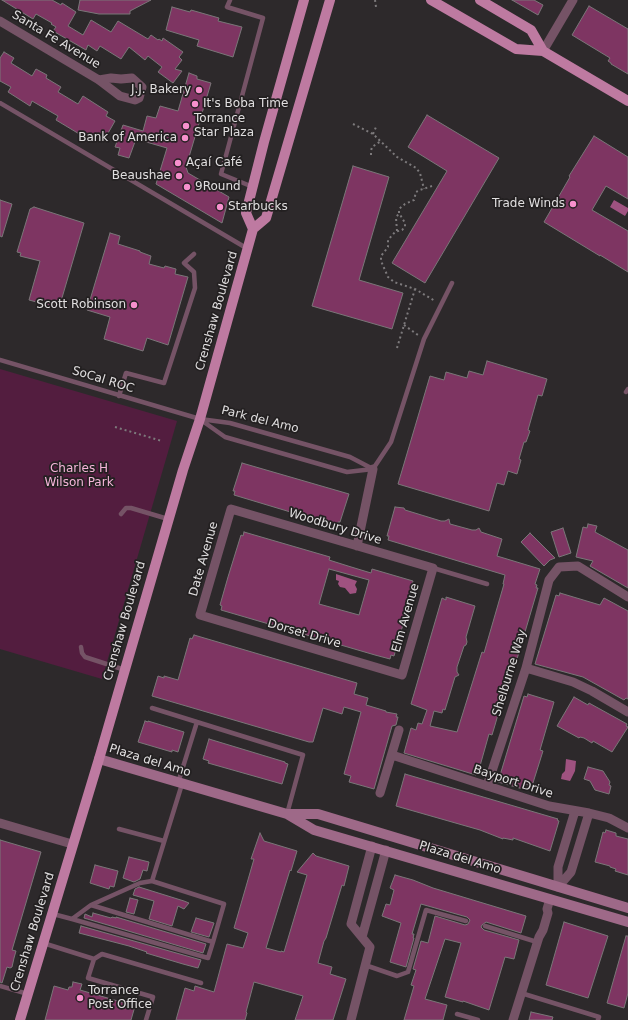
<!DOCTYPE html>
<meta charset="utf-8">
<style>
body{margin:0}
canvas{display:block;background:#2d292b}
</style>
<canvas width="628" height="1020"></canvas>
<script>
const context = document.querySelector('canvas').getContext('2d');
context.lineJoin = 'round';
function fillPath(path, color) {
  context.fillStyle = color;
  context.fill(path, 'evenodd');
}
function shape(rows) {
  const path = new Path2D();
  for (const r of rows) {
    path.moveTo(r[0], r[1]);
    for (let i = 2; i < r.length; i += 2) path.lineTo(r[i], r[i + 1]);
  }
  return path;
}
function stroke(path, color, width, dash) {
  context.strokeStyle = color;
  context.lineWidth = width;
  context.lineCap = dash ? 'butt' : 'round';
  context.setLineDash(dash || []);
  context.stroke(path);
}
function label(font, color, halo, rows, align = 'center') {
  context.font = font + ' "DejaVu Sans",sans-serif';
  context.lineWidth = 3.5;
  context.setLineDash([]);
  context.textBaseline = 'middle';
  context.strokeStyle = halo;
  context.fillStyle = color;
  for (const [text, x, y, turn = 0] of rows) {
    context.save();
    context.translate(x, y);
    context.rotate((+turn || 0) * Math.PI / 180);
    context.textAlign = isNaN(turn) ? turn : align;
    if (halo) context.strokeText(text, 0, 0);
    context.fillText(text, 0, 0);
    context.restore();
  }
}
const green = shape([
 [0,369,177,421,102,679,0,649]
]);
const water = shape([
 [614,200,628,208,628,211,625,216,610,207],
 [336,574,357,581,355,585,357,589,356,593,350,594,345,588,340,587,338,584,339,581,336,580],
 [566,759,576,761,575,771,570,781,561,779,562,774,565,771]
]);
const building = shape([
 [2,0,52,0,61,5,62,3,76,12,68,26,83,35,91,20,111,32,118,21,148,39,151,35,158,40,159,39,162,41,163,38,183,52,179,57,182,60,175,69,182,71,173,83,158,72,162,67,148,56,145,60,129,47,121,59,100,46,97,51,88,45,86,50,53,31,56,27,51,24,52,23,36,14,33,19,2,0],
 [80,0,151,0,130,11,130,14,99,14,78,10,80,0],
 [512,0,534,0,543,5,538,15,512,0],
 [589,6,628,29,628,74,611,64,611,63,608,61,610,58,572,35,589,6],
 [172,7,190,12,191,10,219,18,218,21,242,27,233,57,197,46,199,40,166,30,172,7],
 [4,52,14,58,11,63,32,76,36,69,47,75,46,78,61,87,58,92,78,104,83,96,108,112,106,116,115,121,103,142,94,137,91,141,56,120,58,116,32,101,30,106,8,92,11,87,0,81,0,58,4,52],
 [189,73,197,76,197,79,211,83,186,167,188,173,229,197,222,223,156,184,167,148,136,139,129,158,118,155,120,148,115,147,123,125,143,131,147,116,156,118,160,106,178,111,189,73],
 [427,115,499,158,425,283,392,263,447,171,408,147,427,115],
 [594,136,628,157,628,199,606,186,592,210,628,231,628,272,600,255,600,256,544,222,570,177,569,176,594,136],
 [353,166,389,177,359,280,403,293,392,329,312,306,353,166],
 [0,200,12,204,2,237,0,236,0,200],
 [34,207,84,223,59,308,29,300,40,261,20,256,21,253,17,252,30,209,34,207],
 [110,233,120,236,118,244,140,251,140,252,151,256,149,264,164,268,165,266,176,269,175,274,188,277,168,345,147,338,143,351,104,339,110,317,87,310,110,233],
 [487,361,547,379,542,396,538,395,528,430,530,431,526,442,524,442,519,459,521,460,517,474,508,471,504,485,497,483,489,511,398,484,430,376,444,380,446,372,467,378,469,371,483,375,487,361],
 [242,463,349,494,340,522,338,522,337,526,234,495,235,491,233,491,242,463],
 [395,507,404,508,405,510,441,521,445,521,449,519,450,524,472,530,476,530,479,528,481,532,502,539,497,556,540,569,535,584,537,585,536,588,538,588,517,659,516,658,510,673,495,725,492,735,489,734,478,773,477,773,476,775,404,753,411,728,416,730,418,723,422,724,427,710,411,704,442,598,446,600,446,597,475,606,466,637,467,642,466,645,464,646,457,667,457,672,459,675,455,677,445,710,443,709,442,713,434,711,430,726,457,732,481,655,482,652,484,653,504,584,503,584,505,575,388,540,389,536,387,536,395,507],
 [588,524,597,526,595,532,628,550,628,588,590,566,593,561,576,557,583,527,587,528,588,524],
 [563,528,571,553,559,557,551,532,563,528],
 [244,532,330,557,329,560,348,566,371,573,372,569,413,581,412,585,414,586,394,656,391,655,390,659,375,655,221,610,222,606,220,605,228,577,241,535,243,536,244,532],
 [329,569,369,580,359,615,319,604,329,569],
 [530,533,555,558,550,560,544,566,521,542,530,533],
 [560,593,600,605,604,598,628,611,628,699,626,698,624,700,583,677,535,664,556,595,559,596,560,593],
 [194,635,357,683,354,694,368,698,366,705,386,711,386,712,397,714,396,717,398,717,396,725,392,726,374,789,349,782,351,776,344,774,361,712,344,707,342,714,323,708,313,742,309,742,152,696,158,676,164,678,164,676,178,680,190,638,192,639,194,635],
 [528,694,554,702,540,750,543,751,532,786,525,784,523,789,498,782,524,696,527,697,528,694],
 [574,697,588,705,589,703,627,724,626,726,628,727,612,752,593,741,592,743,584,738,580,737,579,738,557,726,574,697],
 [145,721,148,722,148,721,184,732,178,752,172,750,172,752,138,742,145,721],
 [209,739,285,762,285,763,288,764,282,784,208,763,209,761,203,759,209,739],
 [588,767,603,771,610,782,609,785,611,786,609,794,595,790,590,781,584,779,588,767],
 [405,774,558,819,557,820,559,821,550,851,513,838,513,840,503,838,503,839,480,830,396,806,405,774],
 [606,830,616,833,616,836,628,839,628,875,615,871,616,869,610,867,610,866,595,862,603,832,605,833,606,830],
 [260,833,264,841,297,851,291,871,290,870,266,948,281,952,281,951,284,952,307,875,297,872,313,853,316,856,349,866,344,886,342,885,326,938,324,941,318,963,332,967,330,974,346,979,333,1020,295,1020,303,996,254,982,246,1012,247,1013,245,1020,176,1020,185,988,194,991,195,986,214,992,227,944,243,948,248,933,234,928,254,859,251,859,260,833],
 [0,840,41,852,12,950,16,951,14,958,12,967,10,968,7,967,2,983,0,982,0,840],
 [129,857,149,862,147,871,143,870,140,879,134,882,123,878,129,857],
 [95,865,118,871,114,887,110,886,109,889,90,883,95,865],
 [395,875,413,880,433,888,526,916,521,933,486,922,482,925,481,927,484,930,519,940,514,959,505,957,489,1010,463,1001,463,1002,445,997,461,943,445,939,425,999,447,1005,443,1020,404,1020,414,986,411,985,416,970,413,969,421,941,428,943,435,916,465,925,468,924,470,920,467,917,421,904,412,934,414,934,413,938,414,938,406,967,390,962,401,923,382,916,386,904,390,905,394,890,390,888,395,875],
 [139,887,184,901,189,903,184,909,178,906,172,926,149,919,154,901,133,895,135,889,139,887],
 [130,898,138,900,134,914,126,912,130,898],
 [93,913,111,918,112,917,116,918,116,917,206,944,203,953,84,918,85,914,92,917,93,913],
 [196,918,214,923,209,937,191,932,196,918],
 [564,922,608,936,588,998,546,985,564,922],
 [81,926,201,960,198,968,183,964,146,953,147,952,129,946,79,933,81,926],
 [626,936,628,936,628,993,624,1008,607,1003,626,936],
 [73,982,82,984,80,990,135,1006,131,1020,45,1020,54,986,68,990,69,987,72,987,73,982],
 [531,1012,553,1017,552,1020,529,1020,531,1012]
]);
const path = shape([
 [375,0,376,7],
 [353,124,373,134,397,157,416,168,420,173,424,189],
 [373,134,376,127],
 [371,155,371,151,372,147,381,141],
 [432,186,420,190,416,192,414,200,405,204,399,209,399,213,405,223,405,227,402,230,395,232,388,240,388,247,381,256,381,261,388,277,394,282,415,289,435,301],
 [397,231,396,218,399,213],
 [404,325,418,335],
 [397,348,415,289],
 [115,427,162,441]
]);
const lane = shape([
 [230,0,227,7,263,18,221,174,253,187],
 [0,103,248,249],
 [0,360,200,419,230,423,350,457,373,469],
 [626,392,628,389],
 [119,396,126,373,164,383,195,288,194,272,184,263,194,254],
 [201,420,225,437,347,472,373,469],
 [373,469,391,442,424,339,452,283],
 [121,514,126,508,131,508,168,519],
 [433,568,487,584],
 [81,647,82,653,85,657,125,670],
 [152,708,303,755,287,814],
 [178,783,197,722],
 [119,829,164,841],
 [152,881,224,904,213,942],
 [91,905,140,883,152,881,182,784],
 [53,914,72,919,208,958,213,942,91,905,72,919],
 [485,926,537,942],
 [43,943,94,959,88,978,153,997,146,1020],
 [94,959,102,954,201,983],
 [365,965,397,976,408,972,426,910,466,921],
 [0,986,28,994],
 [521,993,599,1017,598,1020],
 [457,1014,478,1020]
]);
const street = shape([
 [0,21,99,80,120,96,135,100,139,98,142,87,132,78,121,79,111,78,99,80],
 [543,51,573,0],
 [231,509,433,568,402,675,200,615,231,509],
 [357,546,373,469],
 [526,668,573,682,592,691,628,712],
 [392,755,549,806,589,813,609,818,628,828],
 [487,786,526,668,549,580,559,567,578,566,628,597],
 [380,793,399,730],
 [0,823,72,844],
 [558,887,571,872,589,813],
 [558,887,558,867,575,811],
 [362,937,386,850],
 [351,1020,370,947,351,924,372,846],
 [513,1020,539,937,543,930,548,913,547,909,550,899]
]);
const secondary = shape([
 [99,759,287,814,314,830,628,922],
 [287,814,318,814,628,908]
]);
const primary = shape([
 [431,0,516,49,543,51,628,101],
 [480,0,531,30,543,51],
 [253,229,246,213,264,142,304,0],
 [20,1020,99,759,183,470,200,419,253,229,266,218,330,0]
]);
const markers = [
 [199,90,4,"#f790cd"],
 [195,104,4,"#f790cd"],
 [186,126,4,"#f790cd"],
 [185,138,4,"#f790cd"],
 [178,163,4,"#f790cd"],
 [179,176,4,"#f790cd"],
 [187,187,4,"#f790cd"],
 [573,204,4,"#f790cd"],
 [220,207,4,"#f790cd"],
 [134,305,4,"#f790cd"],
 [80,998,4,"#f790cd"]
];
const streetNames = [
 ["Santa Fe Avenue",56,40,31],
 ["Crenshaw Boulevard",217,311,-74],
 ["SoCal ROC",103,380,17],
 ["Park del Amo",260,420,14],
 ["Woodbury Drive",335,527,17],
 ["Date Avenue",204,559,-74],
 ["Elm Avenue",406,618,-74],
 ["Crenshaw Boulevard",125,621,-74],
 ["Dorset Drive",304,634,16],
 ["Shelburne Way",510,673,-73],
 ["Plaza del Amo",150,761,17],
 ["Bayport Drive",513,782,18],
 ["Plaza del Amo",460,858,17],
 ["Crenshaw Boulevard",33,932,-73]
];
const poiNames = [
 ["J.J. Bakery",191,90,"right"],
 ["It's Boba Time",203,104],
 ["Torrance",194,119],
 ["Star Plaza",194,133],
 ["Bank of America",177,138,"right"],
 ["Açaí Café",186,163],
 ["Beaushae",171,176,"right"],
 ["9Round",195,187],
 ["Trade Winds",565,204,"right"],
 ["Starbucks",228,207],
 ["Scott Robinson",126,305,"right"],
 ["Torrance",88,991],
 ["Post Office",88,1005]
];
const parkNames = [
 ["Charles H",79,469],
 ["Wilson Park",79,483]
];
fillPath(green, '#531d3f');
fillPath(water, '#9f5280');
fillPath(building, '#7e3562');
stroke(building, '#7a7678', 1);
stroke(path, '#7d7a7c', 2, [2, 3]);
stroke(lane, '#755366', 4.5);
stroke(street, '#755366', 9);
stroke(secondary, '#9e6988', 10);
stroke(primary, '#be7aa1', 10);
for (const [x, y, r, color] of markers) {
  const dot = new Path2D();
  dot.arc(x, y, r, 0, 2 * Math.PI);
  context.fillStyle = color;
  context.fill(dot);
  stroke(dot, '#232021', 1.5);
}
label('12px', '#e0dedf', '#232021', streetNames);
label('12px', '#e0dedf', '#232021', poiNames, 'left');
label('12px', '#f5b4d9', '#232021', parkNames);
</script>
